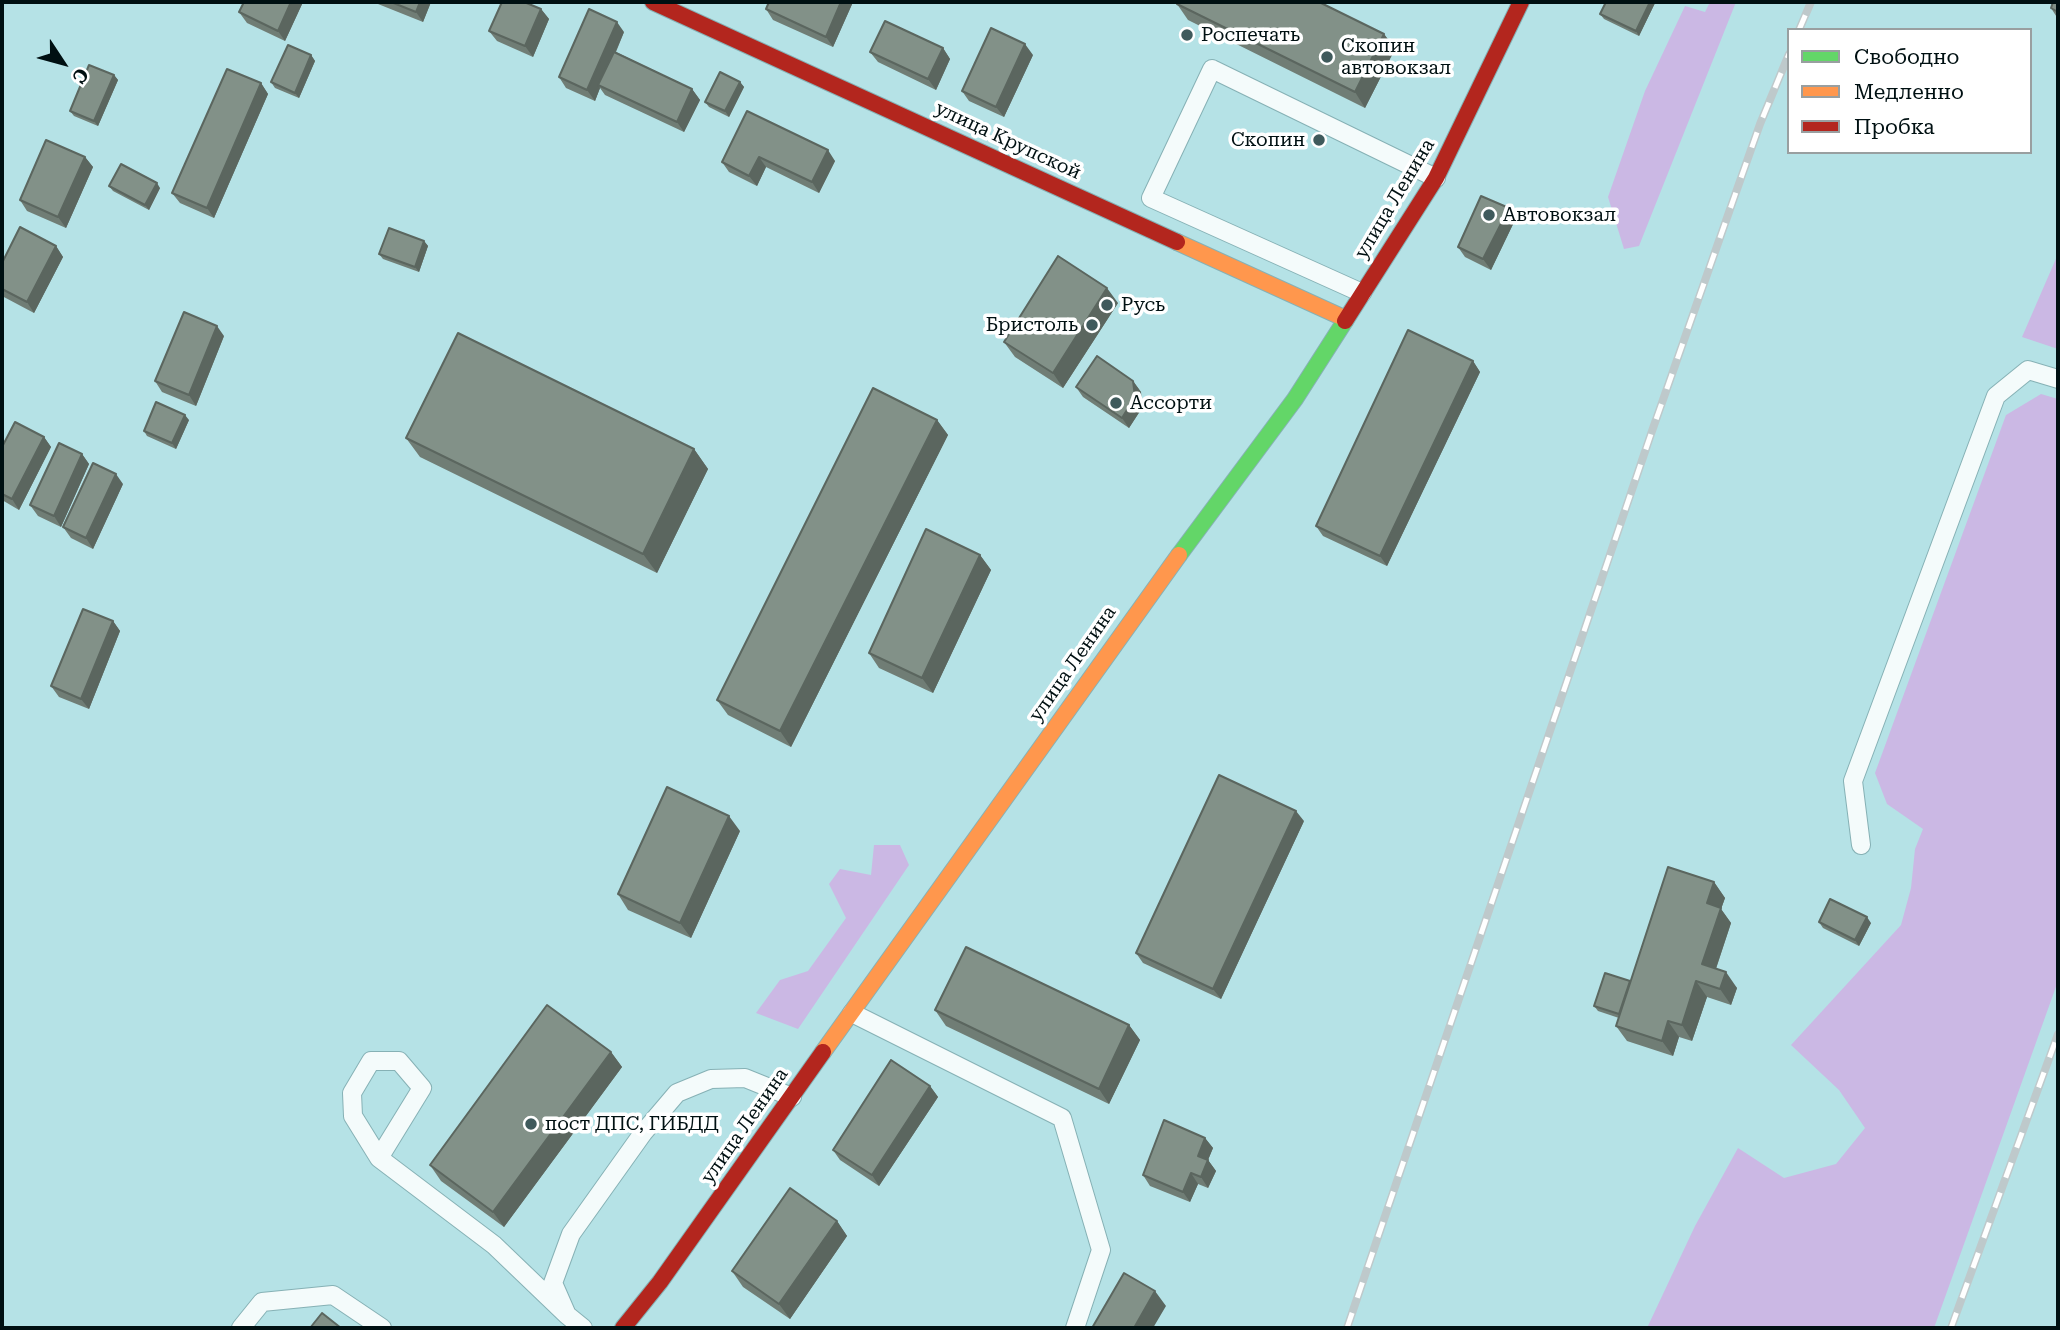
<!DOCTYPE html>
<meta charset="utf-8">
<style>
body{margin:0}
#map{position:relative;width:2060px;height:1330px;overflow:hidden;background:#b5e2e6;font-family:"Roboto Serif",serif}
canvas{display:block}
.frame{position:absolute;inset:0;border:4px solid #001012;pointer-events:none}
.legend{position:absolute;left:1787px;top:28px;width:245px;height:126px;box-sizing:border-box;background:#fff;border:2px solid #999fa0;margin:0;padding:9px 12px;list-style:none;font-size:21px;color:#001012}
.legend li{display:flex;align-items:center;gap:14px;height:35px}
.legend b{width:35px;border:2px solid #999fa0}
.north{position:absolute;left:28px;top:28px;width:70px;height:70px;-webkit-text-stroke:5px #fff;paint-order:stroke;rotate:126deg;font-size:19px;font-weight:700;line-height:28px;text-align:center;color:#001012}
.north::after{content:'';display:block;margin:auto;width:24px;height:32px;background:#001012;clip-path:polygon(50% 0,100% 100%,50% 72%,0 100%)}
</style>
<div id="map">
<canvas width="2060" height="1330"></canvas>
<div class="frame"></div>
<ul class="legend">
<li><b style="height:9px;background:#63d668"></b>Свободно</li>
<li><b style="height:9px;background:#ff974d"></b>Медленно</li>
<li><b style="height:9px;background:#b3261e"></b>Пробка</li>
</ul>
<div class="north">С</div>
</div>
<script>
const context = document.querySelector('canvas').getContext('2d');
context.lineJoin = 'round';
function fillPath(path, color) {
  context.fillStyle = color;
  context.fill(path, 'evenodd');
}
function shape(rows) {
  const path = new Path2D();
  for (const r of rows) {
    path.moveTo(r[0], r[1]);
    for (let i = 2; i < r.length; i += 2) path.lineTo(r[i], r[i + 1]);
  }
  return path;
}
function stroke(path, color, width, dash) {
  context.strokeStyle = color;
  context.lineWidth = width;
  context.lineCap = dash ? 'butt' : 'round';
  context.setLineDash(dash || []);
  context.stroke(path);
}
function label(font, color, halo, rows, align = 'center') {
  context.font = font + ' "Roboto Serif",serif';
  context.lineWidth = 7;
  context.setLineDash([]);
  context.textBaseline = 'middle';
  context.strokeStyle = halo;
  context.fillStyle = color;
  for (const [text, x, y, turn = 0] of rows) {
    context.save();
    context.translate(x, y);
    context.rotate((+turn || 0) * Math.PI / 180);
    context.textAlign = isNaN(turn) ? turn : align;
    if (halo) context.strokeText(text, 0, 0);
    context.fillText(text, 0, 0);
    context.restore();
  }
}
const green = shape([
 [1710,2,1736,2,1639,246,1624,249,1608,197,1645,91,1685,6,1705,12],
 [2058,254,2058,349,2022,337],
 [2041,394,2058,399,2058,981,1934,1328,1647,1328,1695,1226,1738,1148,1784,1178,1836,1164,1865,1128,1839,1090,1791,1045,1901,925,1911,888,1915,849,1923,829,1887,804,1875,773,2006,415],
 [874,845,900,845,909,865,798,1029,756,1013,780,980,808,971,846,918,829,884,840,869,871,875]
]);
const lane = shape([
 [1362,293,1151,198,1212,69,1436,178],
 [1861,845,1853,781,1996,396,2028,370,2058,379],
 [852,1013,1062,1118,1101,1250,1075,1328],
 [379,1158,422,1088,399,1061,371,1061,352,1093,353,1116,379,1158,494,1245,567,1315],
 [241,1328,262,1302,333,1295,382,1328],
 [583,1328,567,1315,553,1283,571,1234,643,1133,677,1093,711,1079,745,1078,792,1097]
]);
const fast = shape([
 [1179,555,1295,399,1345,321]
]);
const slow = shape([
 [1177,242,1346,319],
 [823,1052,1179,555]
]);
const jam = shape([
 [653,2,1177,242],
 [1345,321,1436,178,1521,2],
 [623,1328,660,1282,823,1052]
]);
const rail = shape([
 [1799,30,1811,2],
 [1347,1328,1652,431,1760,124,1789,54],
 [1951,1328,2058,1034]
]);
const wall = shape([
 [303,2,285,41,247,23,239,12],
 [373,2,431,2,423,22],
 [853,2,833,47,773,20,766,9],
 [1606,2,1654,2,1655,3,1639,36,1604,19,1600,14],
 [2058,2,2058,19,2051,8],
 [1177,4,1384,34,1395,49,1365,108,1188,20],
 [541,9,549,19,533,57,497,41,489,31],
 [624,32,616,52,692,89,700,100,684,132,605,95,600,88,595,101,566,88,559,77],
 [943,48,950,59,936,90,878,62,870,52],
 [311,55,315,61,299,98,275,88,271,82],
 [1033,55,1004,117,969,101,962,91],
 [114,75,118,80,98,126,74,116,70,111],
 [740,82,744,87,729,117,709,107,705,102],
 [261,83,268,94,214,218,180,203,172,193],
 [747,111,835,161,819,193,766,167,757,186,729,172,722,162],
 [85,157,93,167,66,228,27,211,20,200],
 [109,186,160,188,149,210,113,191],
 [1516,218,1491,270,1465,257,1458,247],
 [424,241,428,246,419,272,383,259,379,254],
 [56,246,63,257,34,313,2,296,2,263],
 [1118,303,1063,388,1015,357,1004,342],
 [224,336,196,406,162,392,155,381],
 [1473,361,1480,372,1387,566,1323,536,1316,526],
 [1133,381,1141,392,1142,408,1129,428,1083,397,1076,387],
 [189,420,176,449,147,436,144,431],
 [937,420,948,435,791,747,728,715,717,700],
 [44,437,51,447,19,510,2,500,2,447],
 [406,438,694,449,708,469,657,573,420,457],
 [82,454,89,464,61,527,38,516,30,505],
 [123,484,93,549,71,538,63,527],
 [980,555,991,570,933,693,879,668,869,653],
 [113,621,120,631,89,709,59,697,51,686],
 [1304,821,1221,999,1143,963,1136,953],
 [740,831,691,938,628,910,618,894],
 [1714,882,1725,898,1721,909,1731,923,1716,969,1737,988,1731,1005,1707,997,1692,1041,1679,1037,1673,1056,1627,1041,1616,1026,1619,1018,1598,1011,1594,1006,1630,982],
 [1819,922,1871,923,1859,946,1823,928],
 [935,1010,1129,1025,1140,1040,1109,1104,946,1026],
 [611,1052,622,1067,504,1227,441,1181,430,1165],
 [930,1086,938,1097,879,1186,840,1160,833,1150],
 [1205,1138,1213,1148,1208,1160,1216,1171,1208,1188,1198,1184,1190,1202,1150,1186,1143,1175],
 [837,1221,847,1236,790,1319,743,1287,732,1271]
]);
const shadedWall = shape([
 [291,2,303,2,285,41,278,31],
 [420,2,431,2,423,22,416,12],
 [841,2,853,2,833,47,826,37],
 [1650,2,1654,2,1655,3,1639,36,1636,31],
 [541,9,549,19,533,57,525,46],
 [617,22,624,32,601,86,598,85,600,88,595,101,587,90],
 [1384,34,1395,49,1365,108,1355,92],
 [1025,44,1033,55,1004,117,996,107],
 [943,48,950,59,936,90,928,79],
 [311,55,315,61,299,98,295,93],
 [114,75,118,80,98,126,94,121],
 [740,82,744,87,729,117,725,111],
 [261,83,268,94,214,218,207,208],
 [692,89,700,100,684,132,677,122],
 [828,150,835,161,819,193,812,182],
 [85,157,93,167,66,228,58,217],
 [759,157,766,167,757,186,749,176],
 [157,183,160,188,149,210,145,205],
 [1509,208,1516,218,1491,270,1483,259],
 [424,241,428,246,419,272,415,267],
 [56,246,63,257,34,313,27,302],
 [1107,288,1118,303,1063,388,1053,373],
 [217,326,224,336,196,406,189,395],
 [1473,361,1480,372,1387,566,1380,556],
 [1133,381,1141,392,1142,408,1129,428,1122,418],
 [185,415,189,420,176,449,172,443],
 [937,420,948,435,791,747,780,731],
 [44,437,51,447,19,510,12,499],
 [694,449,708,469,657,573,643,554],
 [82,454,89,464,61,527,54,516],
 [116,474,123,484,93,549,86,538],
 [980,555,991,570,933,693,922,678],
 [113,621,120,631,89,709,81,699],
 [1296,811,1304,821,1221,999,1213,989],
 [729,816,740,831,691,938,680,923],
 [1714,882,1725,898,1721,909,1731,923,1712,980,1702,964,1707,903],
 [1867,917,1871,923,1859,946,1855,940],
 [1726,972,1737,988,1731,1005,1720,989],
 [1696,981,1707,997,1692,1041,1682,1025],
 [1668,1021,1679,1037,1673,1056,1662,1041],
 [1129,1025,1140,1040,1109,1104,1099,1089],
 [611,1052,622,1067,504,1227,493,1212],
 [930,1086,938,1097,879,1186,872,1175],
 [1205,1138,1213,1148,1205,1167,1198,1156],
 [1208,1160,1216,1171,1208,1188,1201,1177],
 [1191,1173,1198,1184,1190,1202,1183,1192],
 [837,1221,847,1236,790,1319,779,1304],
 [1155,1291,1166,1306,1153,1328,1134,1328]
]);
const building = shape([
 [244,2,291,2,278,31,239,12,244,2],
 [391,2,420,2,416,12,391,2],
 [502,2,524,2,541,9,525,46,489,31,502,2],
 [769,2,841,2,826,37,766,9,769,2],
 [1178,2,1319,2,1384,34,1355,92,1177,4,1178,2],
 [1606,2,1650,2,1636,31,1600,14,1606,2],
 [2053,2,2058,2,2058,12,2051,8,2053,2],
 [589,9,617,22,587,90,559,77,589,9],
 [885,21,943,48,928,79,870,52,885,21],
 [991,28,1025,44,996,107,962,91,991,28],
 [288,45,311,55,295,93,271,82,288,45],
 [614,52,692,89,677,122,598,85,614,52],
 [89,65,114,75,94,121,70,111,89,65],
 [227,69,261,83,207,208,172,193,227,69],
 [720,72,740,82,725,111,705,102,720,72],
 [747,111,828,150,812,182,759,157,749,176,722,162,747,111],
 [46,140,85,157,58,217,20,200,46,140],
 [121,164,157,183,145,205,109,186,121,164],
 [1481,196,1509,208,1483,259,1458,247,1481,196],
 [20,227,56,246,27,302,2,289,2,263,20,227],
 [389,228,424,241,415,267,379,254,389,228],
 [1058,256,1107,288,1053,373,1004,342,1058,256],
 [184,312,217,326,189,395,155,381,184,312],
 [1408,330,1473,361,1380,556,1316,526,1408,330],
 [458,333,694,449,643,554,406,438,458,333],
 [1097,356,1133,381,1135,397,1122,418,1076,387,1097,356],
 [873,388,937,420,780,731,717,700,873,388],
 [156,402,185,415,172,443,144,431,156,402],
 [15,422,44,437,12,499,2,494,2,447,15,422],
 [59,443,82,454,54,516,30,505,59,443],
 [93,463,116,474,86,538,63,527,93,463],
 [926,529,980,555,922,678,869,653,926,529],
 [83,609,113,621,81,699,51,686,83,609],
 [1219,775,1296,811,1213,989,1136,953,1219,775],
 [667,787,729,816,680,923,618,894,667,787],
 [1668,867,1714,882,1707,903,1721,908,1702,964,1726,972,1720,989,1696,981,1682,1025,1668,1021,1662,1041,1616,1026,1668,867],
 [1830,899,1867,917,1855,940,1819,922,1830,899],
 [966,947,1129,1025,1099,1089,935,1010,966,947],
 [1605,973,1630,981,1619,1014,1594,1006,1605,973],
 [547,1005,611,1052,493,1212,430,1165,547,1005],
 [891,1060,930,1086,872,1175,833,1150,891,1060],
 [1164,1120,1205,1138,1198,1156,1208,1160,1201,1177,1191,1173,1183,1192,1143,1175,1164,1120],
 [790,1188,837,1221,779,1304,732,1271,790,1188],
 [1124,1273,1155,1291,1134,1328,1092,1328,1124,1273],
 [322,1313,341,1328,310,1328,322,1313]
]);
const markers = [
 [1187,35,7,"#3f5a5c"],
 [1327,57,7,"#3f5a5c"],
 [1319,140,7,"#3f5a5c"],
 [1489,215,7,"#3f5a5c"],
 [1107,305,7,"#3f5a5c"],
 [1092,325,7,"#3f5a5c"],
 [1116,403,7,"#3f5a5c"],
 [531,1124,7,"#3f5a5c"]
];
const poiNames = [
 ["Роспечать",1201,35],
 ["Скопин",1341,46],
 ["автовокзал",1341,68],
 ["Скопин",1305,140,"right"],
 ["Автовокзал",1503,215],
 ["Русь",1121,305],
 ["Бристоль",1078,325,"right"],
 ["Ассорти",1130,403],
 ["пост ДПС, ГИБДД",545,1124]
];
const streetNames = [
 ["улица Крупской",1008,141,25],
 ["улица Ленина",1395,199,-59],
 ["улица Ленина",1073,664,-55],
 ["улица Ленина",745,1126,-55]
];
fillPath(green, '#cbb8e4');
stroke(lane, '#86b1b5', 20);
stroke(fast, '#86b1b5', 18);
stroke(slow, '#86b1b5', 18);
stroke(jam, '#86b1b5', 18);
stroke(lane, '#f4fbfb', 18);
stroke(fast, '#63d668', 16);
stroke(slow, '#ff974d', 16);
stroke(jam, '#b3261e', 16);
stroke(rail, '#bec9cb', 8);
stroke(rail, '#fff', 5, [16]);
fillPath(wall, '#707d75');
fillPath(shadedWall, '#5b665f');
fillPath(building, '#829188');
stroke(building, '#5b665f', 2);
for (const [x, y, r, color] of markers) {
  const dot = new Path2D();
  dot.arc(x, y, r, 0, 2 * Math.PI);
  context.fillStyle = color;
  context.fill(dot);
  stroke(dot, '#fff', 2.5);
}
label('19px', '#001012', '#fff', poiNames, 'left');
label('19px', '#001012', '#fff', streetNames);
</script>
